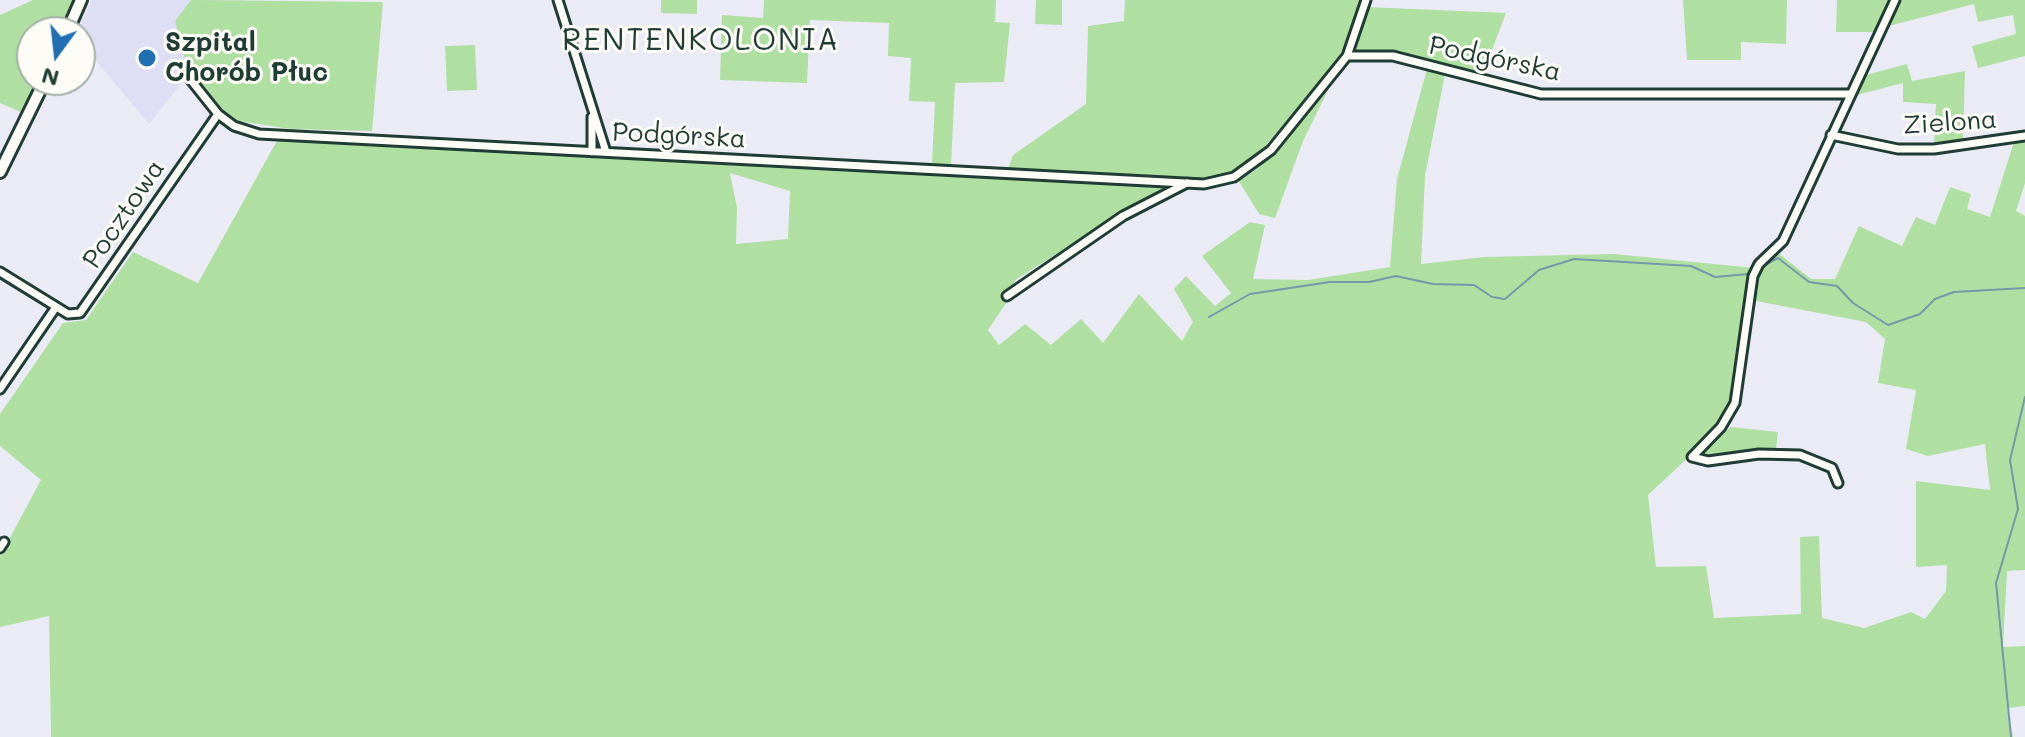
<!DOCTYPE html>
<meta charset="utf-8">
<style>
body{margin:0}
#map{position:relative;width:2025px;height:737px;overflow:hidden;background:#ebebf6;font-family:Mali,sans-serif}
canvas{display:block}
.north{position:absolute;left:16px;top:16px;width:80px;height:80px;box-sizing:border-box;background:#fdfcf7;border:2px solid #a4b0a9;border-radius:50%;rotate:195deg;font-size:22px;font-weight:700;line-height:32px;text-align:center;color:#1f3d34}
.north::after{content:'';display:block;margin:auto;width:28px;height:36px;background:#1f6fb2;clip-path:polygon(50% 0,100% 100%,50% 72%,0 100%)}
</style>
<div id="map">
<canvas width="2025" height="737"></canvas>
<div class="north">N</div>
</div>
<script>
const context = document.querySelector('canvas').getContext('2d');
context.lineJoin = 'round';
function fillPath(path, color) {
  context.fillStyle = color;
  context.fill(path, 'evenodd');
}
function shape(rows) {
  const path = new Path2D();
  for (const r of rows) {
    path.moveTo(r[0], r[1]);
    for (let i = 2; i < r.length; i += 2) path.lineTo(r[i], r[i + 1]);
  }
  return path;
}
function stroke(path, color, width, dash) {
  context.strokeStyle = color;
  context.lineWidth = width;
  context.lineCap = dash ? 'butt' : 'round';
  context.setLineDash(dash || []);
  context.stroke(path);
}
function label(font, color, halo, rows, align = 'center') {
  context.font = font + ' Mali,sans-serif';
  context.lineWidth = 6;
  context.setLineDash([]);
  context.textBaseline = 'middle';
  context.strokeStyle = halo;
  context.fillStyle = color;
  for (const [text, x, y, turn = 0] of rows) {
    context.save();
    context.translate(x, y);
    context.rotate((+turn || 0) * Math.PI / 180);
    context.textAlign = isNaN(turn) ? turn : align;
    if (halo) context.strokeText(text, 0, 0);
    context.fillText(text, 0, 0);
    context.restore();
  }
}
const built = shape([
 [92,0,247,0,149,124,80,42,77,32]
]);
const green = shape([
 [33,0,77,0,62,32,32,32,32,80,39,80,23,113,0,103,0,15],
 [191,0,383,2,372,131,291,129,238,121,221,109,189,74,175,21],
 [661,0,697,0,697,14,661,13],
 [764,0,996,0,995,22,1010,23,1004,82,955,83,951,166,932,164,935,102,909,101,911,58,888,56,889,23,810,20,807,83,720,80,722,15,763,18],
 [1036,0,1062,0,1062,25,1035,24],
 [1125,0,1361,0,1341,54,1330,71,1260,152,1235,172,1211,178,1183,178,1008,169,1013,155,1086,104,1088,26,1124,21],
 [1683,0,1787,0,1786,44,1741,42,1741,60,1687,60],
 [1837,0,1892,0,1877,32,1836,32],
 [1898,0,2025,0,2025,56,1978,68,1972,46,2016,34,2013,15,1978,22,1974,4,1885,27],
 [1367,7,1506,13,1482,76,1352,50],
 [475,45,477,90,447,91,445,46],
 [1907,64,1912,81,1965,71,1963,144,1934,146,1936,104,1903,102,1903,83,1853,96,1862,76],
 [1427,69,1445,74,1425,176,1421,264,1484,257,1614,254,1754,268,1735,405,1721,427,1648,495,1656,567,1706,566,1714,618,1801,614,1800,537,1819,536,1822,618,1864,628,1911,612,1925,619,1946,591,1947,565,1916,567,1916,481,1990,490,1985,444,1928,456,1906,449,1916,390,1878,383,1885,339,1866,322,1756,301,1757,276,1777,252,1811,279,1835,279,1859,226,1902,246,1916,217,1935,225,1950,187,1971,194,1967,209,1990,217,2014,142,2025,140,2025,183,2016,211,2025,216,2025,570,2007,571,2003,647,2025,646,2025,706,2008,708,2013,737,51,737,49,616,0,627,0,556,41,480,0,446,0,414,63,323,86,320,133,252,198,283,278,139,728,165,1162,184,1165,193,1123,212,1015,280,1008,300,988,330,999,345,1025,324,1051,345,1081,319,1103,343,1139,294,1182,341,1193,322,1174,289,1186,276,1215,306,1231,293,1202,256,1250,222,1265,225,1253,279,1308,280,1390,267,1397,179],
 [730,173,790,191,788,239,736,244,737,208],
 [1332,82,1303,141,1275,218,1259,214,1239,181,1256,170],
 [1731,427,1778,432,1776,448,1705,457,1703,453,1706,447]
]);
const stream = shape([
 [1765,265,1778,258,1809,282,1837,286,1853,303,1888,325,1920,314,1935,299,1954,292,2025,288],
 [1209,317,1250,294,1330,282,1369,282,1396,276,1433,284,1474,285,1492,297,1505,299,1539,270,1574,259,1691,266,1715,277,1749,274],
 [2011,737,1996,583,2018,509,2010,460,2025,397]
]);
const street = shape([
 [558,0,606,152],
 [1347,56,1393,56,1541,94,1850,94],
 [190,79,218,114,234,126,259,134,1204,184,1234,177,1271,150,1347,56,1366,0],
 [592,117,592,152],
 [1831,135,1898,149,1934,149,2025,136],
 [0,272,68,314,80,313,218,114],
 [1007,296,1123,216,1187,183],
 [0,389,56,307],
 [1838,483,1832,468,1800,455,1759,454,1708,461,1692,457,1721,427,1735,403,1753,276,1759,264,1783,241,1895,0],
 [0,548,4,542]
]);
const secondary = shape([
 [67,32,81,0],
 [0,172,45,80]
]);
const markers = [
 [147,58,10,"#1f6fb2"]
];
const poiNames = [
 ["Szpital",165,43],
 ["Chorób Płuc",165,73]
];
const streetNames = [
 ["Podgórska",1495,59,12],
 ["Zielona",1950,123,-4],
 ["Podgórska",679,136,3],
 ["Pocztowa",124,214,-56]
];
const quarterNames = [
 ["RENTENKOLONIA",701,41]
];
fillPath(built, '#dedff5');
fillPath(green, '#afe0a1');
stroke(stream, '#7499a9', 2);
stroke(street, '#1f3d34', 13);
stroke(secondary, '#1f3d34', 16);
stroke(street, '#fdfcf7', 7);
stroke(secondary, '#fdfcf7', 10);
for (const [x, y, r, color] of markers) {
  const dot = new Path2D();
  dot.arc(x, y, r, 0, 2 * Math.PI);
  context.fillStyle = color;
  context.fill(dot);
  stroke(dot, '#fdfcf7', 3);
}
label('bold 26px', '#1f3d34', '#fdfcf7', poiNames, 'left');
label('26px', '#1f3d34', '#fdfcf7', streetNames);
context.letterSpacing = '2px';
label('30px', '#1f3d34', '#fdfcf7', quarterNames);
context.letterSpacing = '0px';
</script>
